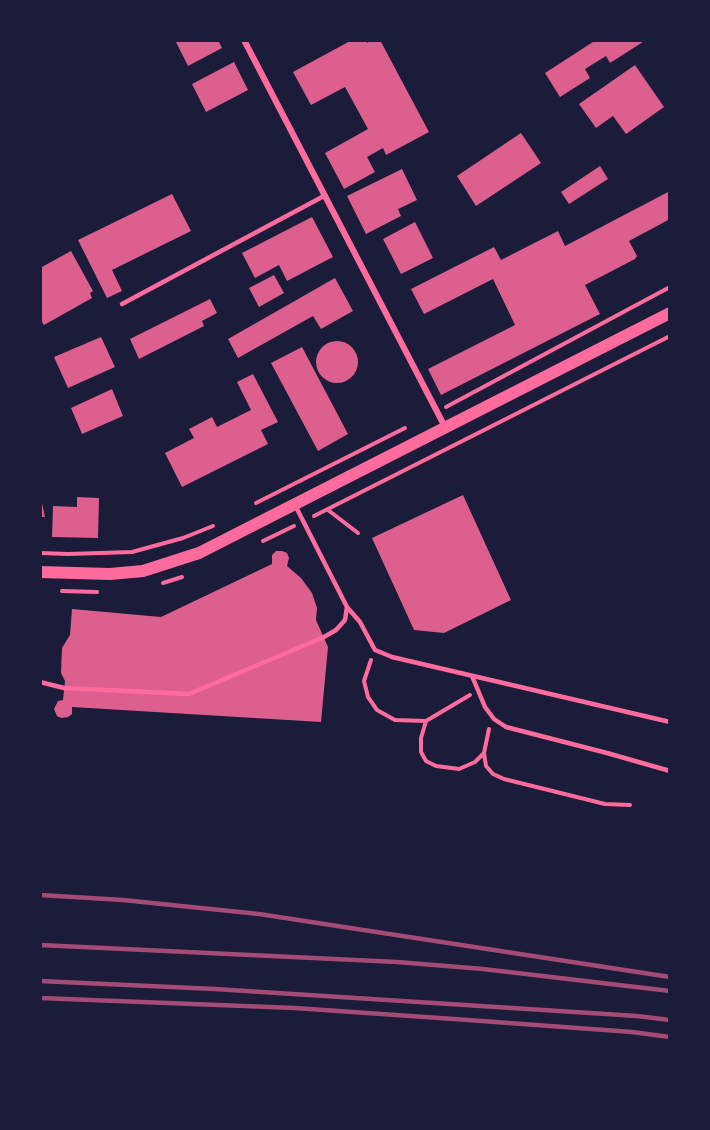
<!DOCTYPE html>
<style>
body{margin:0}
#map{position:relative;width:710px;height:1130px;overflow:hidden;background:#1b1b3a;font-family:"Noto Sans",sans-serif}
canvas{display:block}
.frame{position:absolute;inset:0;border:42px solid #1b1b3a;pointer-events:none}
</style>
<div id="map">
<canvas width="710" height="1130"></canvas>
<div class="frame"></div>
</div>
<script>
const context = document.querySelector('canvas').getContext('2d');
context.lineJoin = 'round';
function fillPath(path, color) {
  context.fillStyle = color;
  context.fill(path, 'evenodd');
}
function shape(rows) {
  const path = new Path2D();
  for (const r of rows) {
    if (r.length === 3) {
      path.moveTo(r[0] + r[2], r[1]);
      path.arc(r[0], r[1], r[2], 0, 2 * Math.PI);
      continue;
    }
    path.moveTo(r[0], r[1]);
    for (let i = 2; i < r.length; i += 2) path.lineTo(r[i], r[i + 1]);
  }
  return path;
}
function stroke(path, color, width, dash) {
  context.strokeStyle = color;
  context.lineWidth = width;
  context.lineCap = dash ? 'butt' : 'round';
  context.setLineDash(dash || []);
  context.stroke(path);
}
const building = shape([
 [175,40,218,40,222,48,188,66],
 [352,40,366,40,367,43,372,40,380,40,429,132,386,155,383,148,367,157,375,172,344,189,325,153,368,129,345,87,311,105,293,72],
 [596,40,646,40,610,63,606,56,585,69,590,78,560,97,545,73],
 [234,62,248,90,206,112,192,84],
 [635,65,664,107,626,134,613,116,596,128,579,104],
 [521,133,541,163,476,206,457,176],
 [600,166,608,179,569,204,561,192],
 [402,169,417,200,398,209,401,216,366,234,347,196],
 [670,191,670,219,629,241,637,256,635,259,585,285,600,314,441,395,428,369,515,325,493,279,424,314,411,289,494,247,501,260,558,231,565,246],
 [172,194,191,231,112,270,122,291,107,298,78,240],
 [312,217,333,257,287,281,279,265,255,278,242,253],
 [415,222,433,258,401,274,383,239],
 [71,251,93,291,90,293,92,298,44,325,40,319,40,268],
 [274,275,284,293,259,307,249,288],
 [335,278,353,311,321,329,313,316,238,358,228,339],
 [210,299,217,313,202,321,204,326,139,359,130,339],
 [101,337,115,367,68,388,54,357],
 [337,362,21],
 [302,347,348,434,318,451,271,363],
 [253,374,278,422,261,430,268,444,182,487,165,453,194,438,189,429,212,417,217,427,251,410,237,382],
 [112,389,123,416,82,434,71,408],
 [40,494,45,517,40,517],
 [463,495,511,600,444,633,414,630,372,538],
 [77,497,99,498,98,538,52,537,53,506,77,507],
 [276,551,282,551,287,553,289,558,287,566,301,578,312,593,317,608,316,620,328,647,321,722,72,707,72,714,68,717,61,718,57,716,54,709,58,701,63,700,65,681,61,673,62,648,70,635,72,609,161,617,272,564,272,555]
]);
const path = shape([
 [446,407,670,287],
 [256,503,405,428],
 [328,510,358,533],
 [314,516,670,336],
 [263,541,294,526],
 [40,553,68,554,132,552,183,538,213,526],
 [163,583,182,577],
 [62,591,97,592],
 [371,660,364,681,368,697,377,710,395,720,426,721,470,695],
 [426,721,421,738,421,752,426,761,436,766,459,769,475,762,484,753,489,729],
 [484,753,486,766,493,774,504,779,605,804,630,805]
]);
const service = shape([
 [122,304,324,196],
 [295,505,347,607,360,622,375,650,392,657,670,722],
 [472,676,485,707,494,719,506,727,607,753,670,771],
 [40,682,64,688,189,694,324,637,336,630,345,620,347,607]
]);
const minor = shape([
 [244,40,445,427]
]);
const secondary = shape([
 [40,572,110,574,143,571,199,553,670,313]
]);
const rail = shape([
 [40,895,123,900,259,914,670,977],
 [40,945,397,962,483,969,670,991],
 [40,981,215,989,637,1016,670,1020],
 [40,998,295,1008,468,1020,632,1032,670,1037]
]);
fillPath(building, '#dd5f8e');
stroke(path, '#ff6b9d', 4);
stroke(service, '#ff6b9d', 4.5);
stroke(minor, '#ff6b9d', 6);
stroke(secondary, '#ff6b9d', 12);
stroke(rail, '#a44b75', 4.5);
</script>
